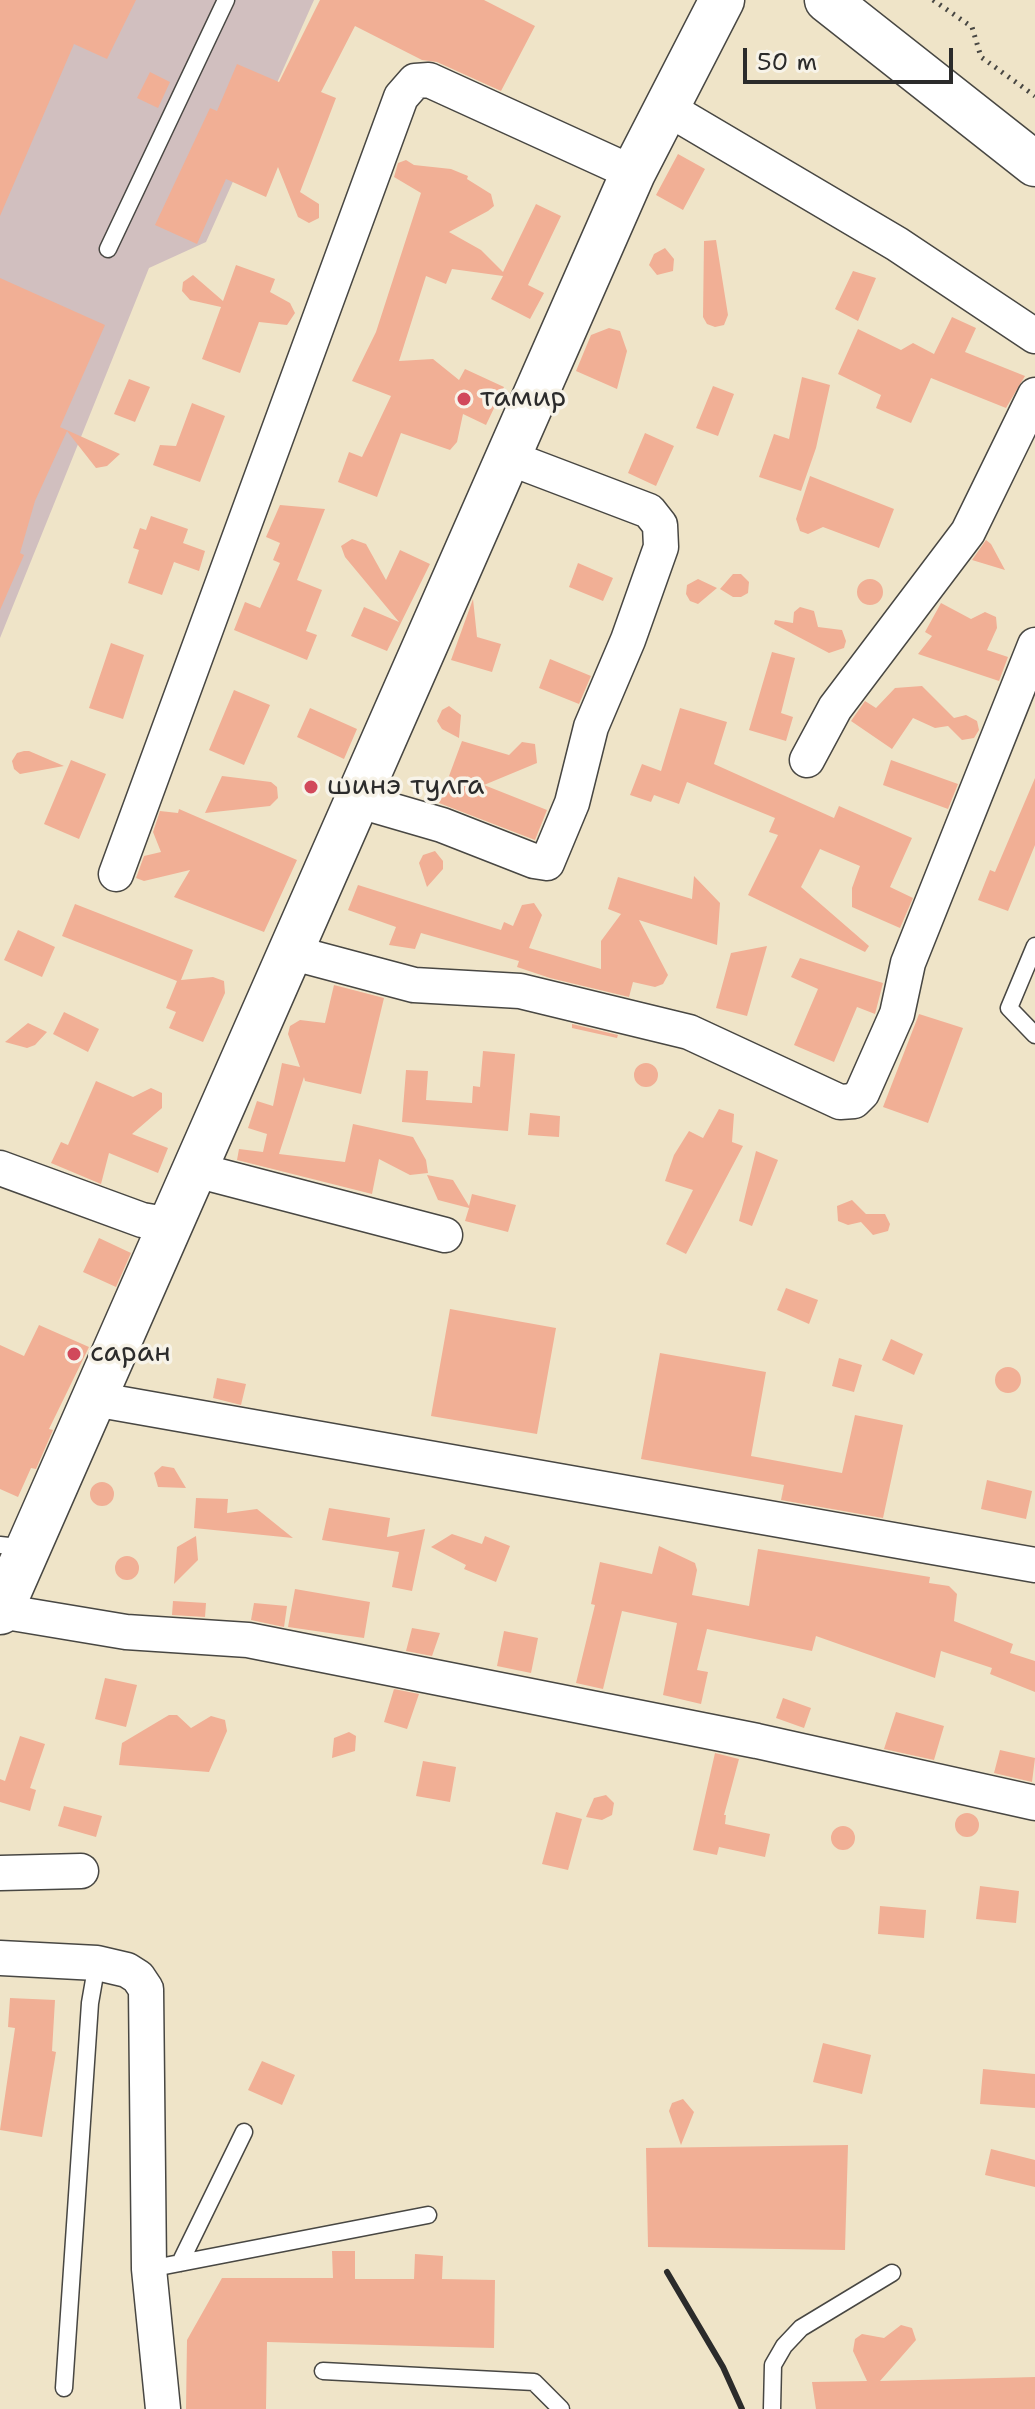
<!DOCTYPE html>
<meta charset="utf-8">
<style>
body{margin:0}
#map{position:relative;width:1035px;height:2409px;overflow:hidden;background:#efe4c8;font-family:"Shantell Sans",sans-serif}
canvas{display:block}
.scale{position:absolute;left:743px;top:48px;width:210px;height:36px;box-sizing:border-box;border:4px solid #2b2b2b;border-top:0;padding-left:10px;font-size:24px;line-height:28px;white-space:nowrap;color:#2b2b2b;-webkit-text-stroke:6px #f7f3e8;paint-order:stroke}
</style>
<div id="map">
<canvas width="1035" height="2409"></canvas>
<div class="scale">50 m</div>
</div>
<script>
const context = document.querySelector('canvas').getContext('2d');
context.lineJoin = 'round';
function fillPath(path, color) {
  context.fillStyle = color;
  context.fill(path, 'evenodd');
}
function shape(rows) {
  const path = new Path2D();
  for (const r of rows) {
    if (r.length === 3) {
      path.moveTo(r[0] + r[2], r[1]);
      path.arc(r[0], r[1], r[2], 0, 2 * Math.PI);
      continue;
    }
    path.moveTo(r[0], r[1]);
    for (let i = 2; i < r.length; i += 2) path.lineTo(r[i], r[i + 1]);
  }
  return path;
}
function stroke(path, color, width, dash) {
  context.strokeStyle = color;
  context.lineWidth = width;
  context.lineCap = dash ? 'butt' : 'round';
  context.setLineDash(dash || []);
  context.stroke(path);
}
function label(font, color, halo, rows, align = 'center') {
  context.font = font + ' "Shantell Sans",sans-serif';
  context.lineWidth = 7;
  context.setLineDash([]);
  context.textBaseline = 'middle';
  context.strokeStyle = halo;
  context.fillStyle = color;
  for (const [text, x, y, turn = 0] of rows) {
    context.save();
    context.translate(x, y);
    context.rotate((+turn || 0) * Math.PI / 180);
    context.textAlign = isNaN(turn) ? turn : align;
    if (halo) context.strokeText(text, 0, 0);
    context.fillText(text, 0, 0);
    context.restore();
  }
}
const industrial = shape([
 [0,0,314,0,206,242,149,268,0,638]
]);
const building = shape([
 [0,0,136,0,107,59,74,44,0,216],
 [320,0,484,0,535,26,501,91,437,62,422,60,355,26,321,92,336,98,300,192,319,204,319,218,309,223,298,217,278,167,266,197,226,179,197,244,155,225,210,108,217,111,237,64,279,82],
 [150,72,170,82,158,108,137,98],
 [678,154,705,169,683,210,656,195],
 [406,160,414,165,451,169,468,176,467,179,491,194,494,206,488,211,449,232,481,250,503,272,536,204,561,216,528,285,544,293,530,319,491,299,503,276,452,269,446,284,426,276,399,361,433,359,459,380,465,369,504,387,486,425,463,414,457,442,450,450,401,433,377,497,338,482,349,452,362,457,391,396,352,381,376,332,421,193,394,177,398,163],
 [716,240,728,315,724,325,715,327,707,324,703,317,704,241],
 [665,248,674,259,673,271,657,275,649,265,654,254],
 [236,265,275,279,270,292,290,303,295,313,287,325,259,322,240,373,202,359,221,307,190,300,182,291,183,282,193,275,223,301],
 [853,271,876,278,858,321,835,309],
 [0,278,105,325,60,427,120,454,107,466,96,468,67,431,35,501,20,553,24,555,0,610],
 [952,317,976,328,965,352,1025,376,1006,408,931,378,911,423,876,408,881,395,838,374,858,329,901,350,913,343,934,354],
 [609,328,620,331,627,351,617,389,576,371,591,335],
 [802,377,830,385,816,448,801,491,759,477,774,434,789,439],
 [129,379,150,387,135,422,114,414],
 [713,386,734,394,718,436,696,428],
 [192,403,225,416,200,482,153,465,160,445,176,446],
 [645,433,674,446,656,486,628,473],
 [810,476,894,509,879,548,823,527,808,534,800,531,796,519],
 [280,505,325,509,297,580,322,590,306,631,317,635,307,660,234,630,245,602,260,608,280,563,273,560,280,543,266,537],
 [151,516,188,529,183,543,205,551,199,571,174,562,162,595,128,583,139,550,133,548,140,528,146,530],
 [352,539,366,544,386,580,400,550,430,564,387,651,351,636,364,607,399,622,345,557,341,546],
 [986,540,991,544,1005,570,972,560],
 [578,563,613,578,603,601,569,587],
 [733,574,741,574,749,582,748,593,741,597,733,597,720,589],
 [698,579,717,588,698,604,690,601,686,594,687,585],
 [870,592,13],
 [473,599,477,637,501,644,492,672,451,660],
 [941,603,971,619,985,612,996,617,997,628,987,650,1008,657,999,681,918,654,932,636,925,632],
 [800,607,814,611,818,627,842,630,846,641,844,648,829,653,774,624,775,620,793,623,794,612],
 [111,643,144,655,123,719,89,708],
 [772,652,795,658,781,713,793,717,786,741,749,730],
 [550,659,591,676,579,704,539,688],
 [922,686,954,718,966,715,977,721,979,730,974,738,962,740,948,726,935,728,913,718,892,749,851,721,865,701,876,708,895,688],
 [234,690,270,705,244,765,209,750],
 [449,706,461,715,459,738,442,729,437,721,442,710],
 [310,708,357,729,344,759,297,737],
 [680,708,727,722,714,764,834,818,839,806,912,838,890,887,913,898,900,928,852,907,852,888,860,866,820,849,801,887,869,946,865,952,748,895,778,835,769,832,775,818,687,782,679,804,654,795,651,802,630,795,642,764,661,771],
 [462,741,509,755,522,742,535,744,537,763,484,785,547,810,535,840,439,803],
 [24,751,29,751,64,766,20,774,14,769,12,761,17,753],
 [71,760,106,774,79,839,44,824],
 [891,760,958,784,948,809,883,785],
 [222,776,271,782,277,787,278,798,270,806,205,813],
 [1035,778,1035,845,1008,911,978,900,990,870,995,872],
 [179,809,297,860,264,932,174,897,190,870,144,881,136,878,144,856,161,852,153,832,160,811,178,813],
 [435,851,443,861,443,869,427,887,419,863,423,855],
 [694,876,720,903,717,945,639,920,668,975,663,984,655,987,633,982,629,997,550,978,517,967,519,961,421,933,415,949,389,945,396,927,348,910,358,885,501,930,504,922,513,926,522,905,534,903,542,915,529,948,601,969,601,941,621,914,608,909,618,877,692,899],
 [75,904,193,950,181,980,213,977,224,981,225,993,203,1042,169,1028,176,1012,166,1008,177,981,62,936],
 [18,930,55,947,42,977,4,960],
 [767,946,747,1016,716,1008,731,953],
 [800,958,883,983,875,1014,857,1007,834,1062,794,1045,818,989,791,977],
 [334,985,384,998,361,1094,305,1081,304,1077,279,1154,345,1162,353,1124,413,1137,426,1160,428,1173,410,1175,379,1159,372,1194,237,1160,239,1149,263,1152,267,1134,248,1128,257,1101,273,1106,282,1063,300,1067,288,1034,290,1026,300,1020,325,1023],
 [64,1012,99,1029,88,1052,53,1034],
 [919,1014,963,1028,928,1123,883,1107],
 [28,1023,47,1032,35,1045,27,1048,5,1042],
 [572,1024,618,1035,617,1038,572,1028],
 [483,1051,515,1054,508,1131,402,1122,406,1070,428,1071,426,1100,472,1103,473,1086,480,1087],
 [646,1075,12],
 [96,1081,133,1097,151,1088,162,1093,162,1108,132,1134,168,1148,158,1173,109,1153,101,1184,51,1163,61,1142,68,1145],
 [719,1109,734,1114,732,1142,743,1146,686,1254,666,1244,693,1190,665,1181,674,1155,689,1131,703,1138],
 [530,1113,560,1116,559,1137,528,1135],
 [756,1151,778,1160,752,1226,739,1221],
 [427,1175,453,1180,469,1206,472,1194,516,1205,508,1232,465,1221,469,1208,438,1200],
 [852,1200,866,1214,885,1214,890,1224,888,1231,873,1235,861,1222,848,1225,838,1221,837,1206],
 [99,1238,131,1253,116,1287,83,1272],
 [786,1288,818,1300,809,1324,777,1310],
 [450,1309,556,1328,537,1434,431,1416],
 [39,1325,89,1347,49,1429,53,1430,36,1469,31,1468,18,1497,0,1489,0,1345,24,1356],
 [891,1339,923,1354,914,1375,882,1360],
 [660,1353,766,1372,751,1456,842,1473,855,1415,903,1425,883,1518,781,1500,784,1485,641,1459],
 [839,1358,862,1365,854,1392,832,1386],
 [1008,1380,13],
 [217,1378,246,1384,241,1405,213,1398],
 [162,1466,174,1468,186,1488,158,1487,154,1473],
 [987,1480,1032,1491,1026,1519,981,1509],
 [102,1494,12],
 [196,1498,228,1499,227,1513,257,1509,293,1538,194,1528],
 [329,1508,390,1518,387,1537,425,1529,412,1591,392,1587,399,1552,322,1540],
 [452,1534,482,1544,485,1536,510,1546,496,1582,464,1569,466,1565,431,1547],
 [196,1536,198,1560,174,1584,177,1547],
 [659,1546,695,1563,697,1570,692,1595,749,1606,758,1549,930,1577,929,1583,949,1586,957,1594,954,1621,1013,1644,1010,1653,1035,1661,1035,1692,990,1674,992,1668,941,1651,935,1678,816,1636,812,1651,707,1629,697,1670,708,1672,701,1704,663,1695,677,1623,622,1611,603,1689,576,1683,595,1605,591,1604,600,1562,652,1574],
 [127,1568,12],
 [295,1589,370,1602,364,1638,288,1627],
 [173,1601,206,1603,205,1617,172,1615],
 [254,1603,287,1606,284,1627,251,1620],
 [412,1628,440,1633,432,1656,406,1651],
 [504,1631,538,1638,531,1673,497,1666],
 [105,1678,137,1685,126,1727,95,1719],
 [394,1689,419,1694,407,1729,384,1722],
 [783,1698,811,1708,804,1728,776,1718],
 [896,1712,944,1726,934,1760,884,1749],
 [169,1715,177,1715,191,1728,211,1716,225,1720,227,1731,209,1772,119,1765,122,1743],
 [349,1732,356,1736,355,1751,332,1758,334,1738],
 [20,1736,45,1744,30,1788,36,1790,30,1811,0,1802,0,1779,5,1781],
 [1000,1750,1035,1758,1032,1782,994,1773],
 [715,1753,739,1759,724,1815,726,1815,725,1824,770,1834,765,1857,719,1847,717,1855,693,1850],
 [423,1761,456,1767,450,1802,416,1796],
 [606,1795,614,1803,612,1815,602,1820,586,1817,594,1798],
 [64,1806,102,1816,96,1837,58,1826],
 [556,1812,582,1819,568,1870,542,1864],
 [967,1825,12],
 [843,1838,12],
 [980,1886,1019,1891,1016,1923,976,1919],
 [880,1906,926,1910,924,1938,878,1934],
 [10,1998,55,2000,52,2051,56,2052,42,2137,0,2130,15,2028,8,2027],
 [823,2043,871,2055,862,2094,813,2082],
 [262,2061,295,2075,282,2105,248,2090],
 [983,2069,1035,2074,1035,2108,980,2104],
 [683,2099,694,2112,681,2145,669,2111,672,2103],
 [848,2145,845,2250,648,2247,646,2148],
 [991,2149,1035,2160,1035,2187,985,2175],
 [332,2251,355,2251,355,2279,414,2279,415,2254,443,2256,442,2279,495,2280,494,2348,267,2342,266,2409,186,2409,187,2340,222,2278,333,2278],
 [901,2325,912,2328,916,2340,880,2381,1035,2377,1035,2409,816,2409,812,2382,867,2381,853,2351,855,2339,862,2334,884,2338]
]);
const path = shape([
 [933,0,972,27,981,57,1035,96]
]);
const lane = shape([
 [108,249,226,0],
 [1035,946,1009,1008,1035,1035],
 [0,1545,27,1548],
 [180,2263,244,2132],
 [149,2269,428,2215],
 [323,2371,534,2382,561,2409],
 [64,2388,90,2003,97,1963],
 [772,2409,773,2365,784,2346,801,2328,892,2273]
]);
const street = shape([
 [665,107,897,244,1035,336],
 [807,760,835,708,968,532,1035,395],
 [356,800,442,825,534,861,547,863,572,803,591,727,628,640,661,547,660,525,649,511,507,457],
 [116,874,401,97,415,81,429,80,633,173],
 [290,952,414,985,520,991,689,1032,840,1102,854,1101,862,1093,897,1014,908,963,1035,645],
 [0,1168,142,1220,171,1225],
 [196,1170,445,1235],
 [94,1399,1035,1565],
 [0,1611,126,1632,248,1640,757,1741,1035,1803],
 [0,1873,81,1871],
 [0,1958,97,1963,127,1970,138,1977,146,1989,149,2269,163,2409]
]);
const secondary = shape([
 [0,1612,633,173,722,0]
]);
const highway = shape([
 [827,0,1035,164]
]);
const rail = shape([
 [667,2272,723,2367,742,2409]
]);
const markers = [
 [464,399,8,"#d1495b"],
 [311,787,8,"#d1495b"],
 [74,1354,8,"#d1495b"]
];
const poiNames = [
 ["тамир",480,399],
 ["шинэ тулга",327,787],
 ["саран",90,1354]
];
fillPath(industrial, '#d1bfbf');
fillPath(building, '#f1af95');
stroke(lane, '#484743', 19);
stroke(street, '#484743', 37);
stroke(secondary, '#484743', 47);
stroke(highway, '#484743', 47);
stroke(path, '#484743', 5, [2, 6]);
stroke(lane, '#fff', 16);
stroke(street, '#fff', 34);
stroke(secondary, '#fff', 44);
stroke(highway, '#fff', 44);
stroke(rail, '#2b2b2b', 6);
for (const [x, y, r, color] of markers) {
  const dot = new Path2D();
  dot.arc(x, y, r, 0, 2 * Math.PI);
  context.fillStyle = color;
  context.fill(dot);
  stroke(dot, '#f7f3e8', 3);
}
label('28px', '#2b2b2b', '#f7f3e8', poiNames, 'left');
</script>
